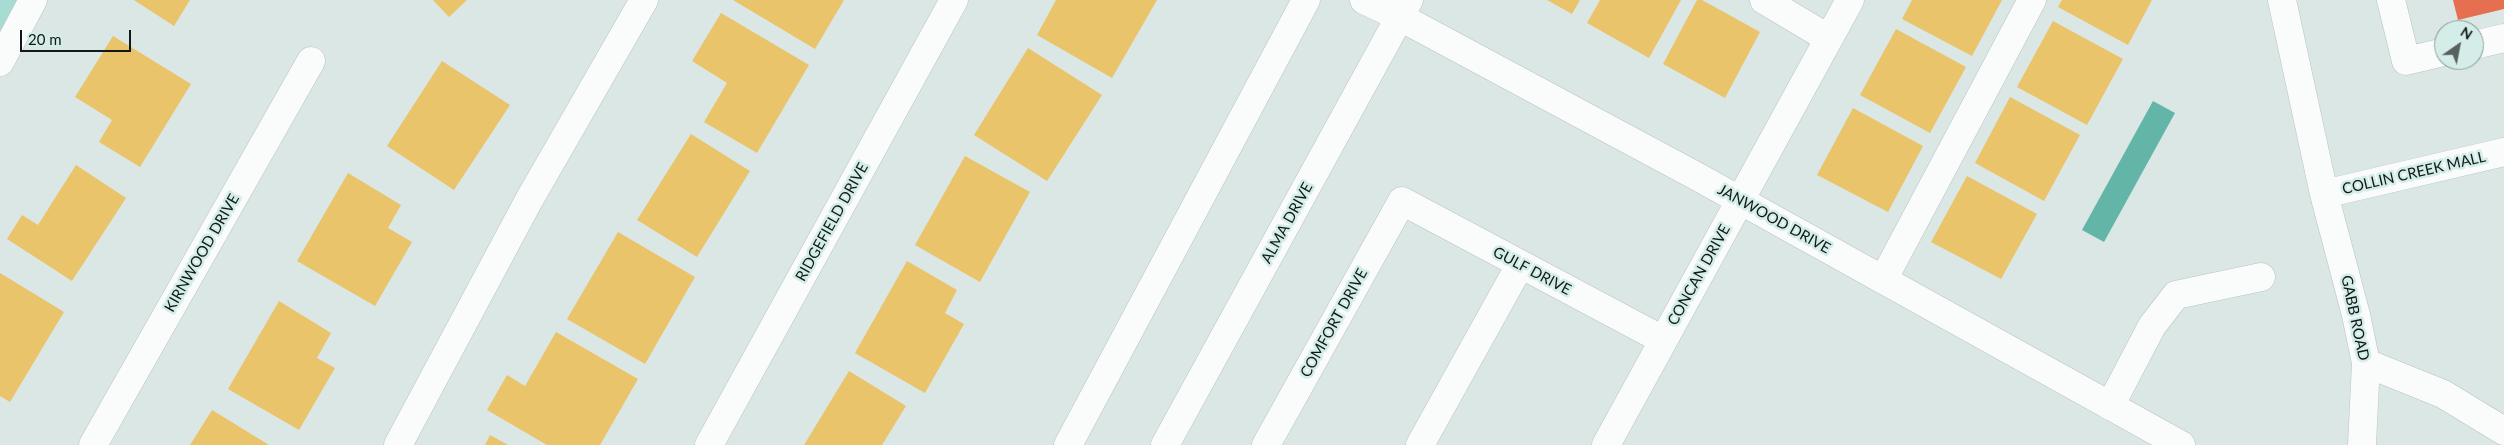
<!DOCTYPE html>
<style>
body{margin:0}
#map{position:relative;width:2504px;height:445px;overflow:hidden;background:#dbe7e4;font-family:Lato,sans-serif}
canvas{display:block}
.north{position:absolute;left:2434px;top:20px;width:50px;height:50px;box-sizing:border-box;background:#d5ede8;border:1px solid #869894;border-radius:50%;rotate:33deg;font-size:14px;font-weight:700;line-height:20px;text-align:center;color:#101917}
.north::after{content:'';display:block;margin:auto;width:18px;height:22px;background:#57615f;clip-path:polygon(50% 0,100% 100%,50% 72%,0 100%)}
.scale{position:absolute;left:20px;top:30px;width:111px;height:22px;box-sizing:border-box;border:2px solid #101917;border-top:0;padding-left:6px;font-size:15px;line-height:18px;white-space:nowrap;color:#101917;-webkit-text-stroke:4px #d5ede8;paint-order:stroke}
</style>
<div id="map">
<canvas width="2504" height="445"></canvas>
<div class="north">N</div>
<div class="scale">20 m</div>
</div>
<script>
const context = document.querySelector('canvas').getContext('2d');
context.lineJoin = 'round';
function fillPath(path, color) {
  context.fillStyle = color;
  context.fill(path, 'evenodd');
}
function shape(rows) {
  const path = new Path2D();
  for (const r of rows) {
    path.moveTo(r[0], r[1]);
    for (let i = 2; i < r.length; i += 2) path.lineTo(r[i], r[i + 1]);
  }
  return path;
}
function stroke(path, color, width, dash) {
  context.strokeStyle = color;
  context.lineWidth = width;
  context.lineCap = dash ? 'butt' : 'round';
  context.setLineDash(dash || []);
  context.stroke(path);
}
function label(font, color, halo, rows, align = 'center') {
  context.font = font + ' Lato,sans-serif';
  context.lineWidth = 5;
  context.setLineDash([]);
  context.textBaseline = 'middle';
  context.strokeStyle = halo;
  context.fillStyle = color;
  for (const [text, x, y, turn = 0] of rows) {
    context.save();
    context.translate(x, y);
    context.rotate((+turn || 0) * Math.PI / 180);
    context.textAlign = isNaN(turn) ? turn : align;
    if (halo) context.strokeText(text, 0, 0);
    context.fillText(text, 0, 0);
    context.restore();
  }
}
const green = shape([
 [0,0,25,0,0,46]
]);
const water = shape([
 [2153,101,2175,113,2104,242,2082,230]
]);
const homes = shape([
 [134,0,190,0,174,26],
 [433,0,467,0,449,17],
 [733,0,844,0,815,49],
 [1056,0,1157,0,1112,78,1037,35],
 [1547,0,1580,0,1572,14],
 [1600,0,1681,0,1649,58,1587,23],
 [1697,0,1702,0,1760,32,1725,98,1663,64],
 [1912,0,2002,0,1972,56,1902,19],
 [2062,0,2152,0,2128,45,2058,7],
 [721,13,809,65,757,153,704,122,727,83,692,61],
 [2053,21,2123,59,2087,125,2017,87],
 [1896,29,1966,67,1930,133,1860,95],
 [113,36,191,84,140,167,99,142,112,120,75,97],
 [1028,48,1102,95,1047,181,974,135],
 [442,61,510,105,454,190,387,146],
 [2010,97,2080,135,2044,201,1975,163],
 [1853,108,1923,146,1888,212,1817,175],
 [691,134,750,171,697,257,637,220],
 [965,156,1030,192,980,282,915,245],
 [76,165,126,198,72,281,7,239,22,215,38,225],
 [348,173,401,205,388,228,412,242,375,306,297,261],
 [1967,176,2037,214,2001,279,1931,242],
 [618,232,695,277,645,364,567,319],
 [907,261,957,290,945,313,964,324,925,393,855,353],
 [0,273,64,312,10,402,0,396],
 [279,301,331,333,317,358,335,368,299,430,228,389],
 [556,332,638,379,600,445,547,445,487,410,507,375,525,386],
 [849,371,906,406,882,445,804,445],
 [212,410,269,445,190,445],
 [490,435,508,445,485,445]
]);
const shops = shape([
 [2453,0,2504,0,2504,9,2458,20]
]);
const minor = shape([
 [1364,0,1400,17,1698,177,2181,445],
 [1764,0,1828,38],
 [2282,0,2324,194,2356,315,2366,363,2362,445],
 [2391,0,2406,61,2444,52],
 [2474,45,2504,38],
 [0,62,33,0],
 [2324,194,2504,152],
 [1883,280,2032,0],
 [2366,363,2443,394,2504,431],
 [2110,406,2152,326,2176,295,2261,277],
 [93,445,311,61],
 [398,445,529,200,644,0],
 [709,445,954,0],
 [1266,445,1402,201,1663,340],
 [1420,445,1520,265],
 [1606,445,1850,0]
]);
const major = shape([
 [1068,445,1306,0],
 [1165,445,1409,0]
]);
const streetNames = [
 ["COLLIN CREEK MALL",2414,173,-13],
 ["JANWOOD DRIVE",1774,219,29],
 ["RIDGEFIELD DRIVE",832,222,-61],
 ["ALMA DRIVE",1287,223,-61],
 ["KIRNWOOD DRIVE",202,253,-60],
 ["GULF DRIVE",1532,271,28],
 ["CONCAN DRIVE",1699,275,-61],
 ["GABB ROAD",2355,318,78],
 ["COMFORT DRIVE",1334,323,-61]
];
fillPath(green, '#a7dcd2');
fillPath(water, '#63b5a8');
fillPath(homes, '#e9c46a');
fillPath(shops, '#e76f51');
stroke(minor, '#b9c3c1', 29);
stroke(major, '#b9c3c1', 29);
stroke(minor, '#fafbfb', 28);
stroke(major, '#fafbfb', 28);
label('15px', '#101917', '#d5ede8', streetNames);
</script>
